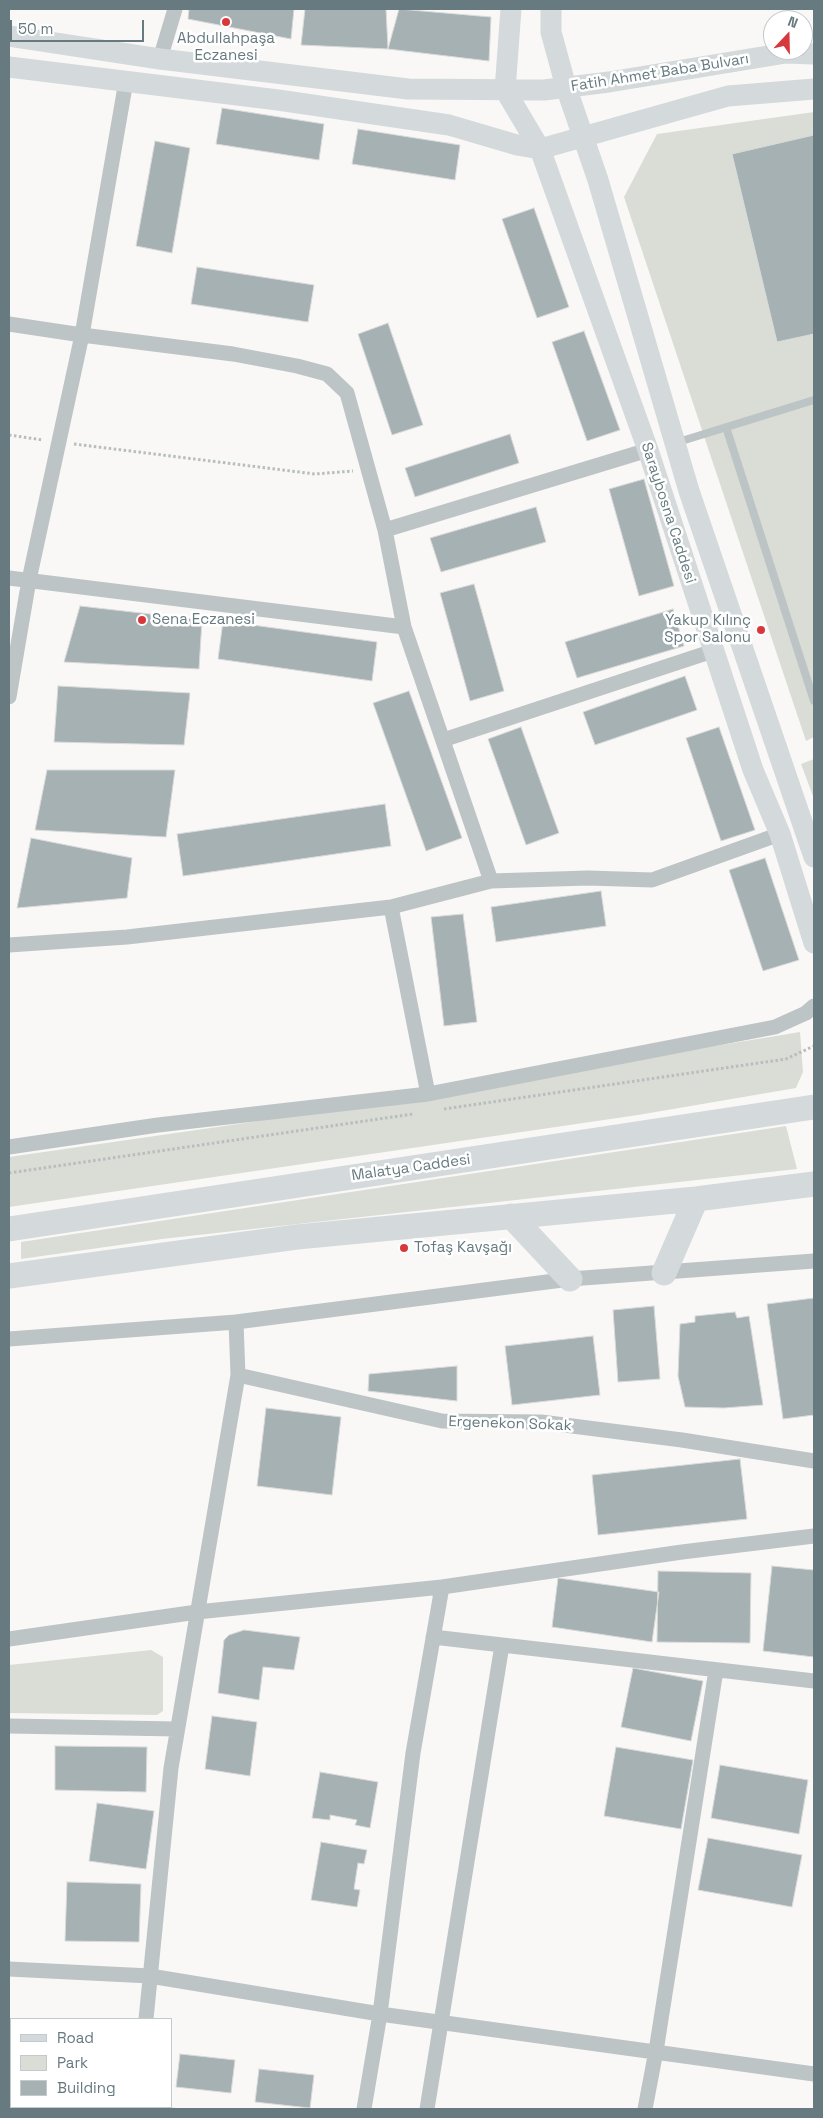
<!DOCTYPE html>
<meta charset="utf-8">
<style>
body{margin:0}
#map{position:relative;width:823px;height:2118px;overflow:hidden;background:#f9f8f6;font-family:"Space Grotesk",sans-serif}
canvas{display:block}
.frame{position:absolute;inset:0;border:10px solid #667a7f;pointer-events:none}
.legend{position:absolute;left:10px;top:2018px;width:162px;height:90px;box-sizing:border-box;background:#fff;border:1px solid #c2cacc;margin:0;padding:6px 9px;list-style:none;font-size:15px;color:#667a7f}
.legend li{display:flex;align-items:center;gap:10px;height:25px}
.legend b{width:25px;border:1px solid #c2cacc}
.north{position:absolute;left:763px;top:10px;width:50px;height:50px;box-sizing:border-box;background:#fff;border:1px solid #c2cacc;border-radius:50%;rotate:21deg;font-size:14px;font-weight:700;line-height:20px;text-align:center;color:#667a7f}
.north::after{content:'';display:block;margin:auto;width:18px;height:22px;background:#d7383c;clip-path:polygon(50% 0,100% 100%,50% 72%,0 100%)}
.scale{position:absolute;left:10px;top:20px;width:134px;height:22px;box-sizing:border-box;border:2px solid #667a7f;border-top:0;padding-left:6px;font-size:15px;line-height:18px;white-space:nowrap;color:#667a7f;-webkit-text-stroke:4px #fff;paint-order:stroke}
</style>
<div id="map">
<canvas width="823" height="2118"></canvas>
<div class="frame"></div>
<ul class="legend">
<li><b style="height:6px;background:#d4d9db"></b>Road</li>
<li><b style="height:14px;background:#daddd6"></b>Park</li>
<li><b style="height:14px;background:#a5b1b3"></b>Building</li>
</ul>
<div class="north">N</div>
<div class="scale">50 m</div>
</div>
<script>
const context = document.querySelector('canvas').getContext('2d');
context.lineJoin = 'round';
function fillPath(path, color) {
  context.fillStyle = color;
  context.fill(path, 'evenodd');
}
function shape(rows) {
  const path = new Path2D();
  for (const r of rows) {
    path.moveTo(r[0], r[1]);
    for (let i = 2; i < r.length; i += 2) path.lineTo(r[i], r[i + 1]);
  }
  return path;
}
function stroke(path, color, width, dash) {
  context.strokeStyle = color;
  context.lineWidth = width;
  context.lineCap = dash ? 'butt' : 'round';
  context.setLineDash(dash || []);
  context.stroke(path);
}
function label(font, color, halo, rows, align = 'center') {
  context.font = font + ' "Space Grotesk",sans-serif';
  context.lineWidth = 5;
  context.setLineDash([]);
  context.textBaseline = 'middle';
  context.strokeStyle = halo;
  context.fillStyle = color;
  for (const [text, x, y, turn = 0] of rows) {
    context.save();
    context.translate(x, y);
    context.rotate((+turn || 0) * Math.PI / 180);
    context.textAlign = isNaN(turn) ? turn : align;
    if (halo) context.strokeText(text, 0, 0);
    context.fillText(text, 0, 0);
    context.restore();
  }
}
const green = shape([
 [814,112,814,737,806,741,624,197,657,134],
 [814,759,814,799,801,764],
 [800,1032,803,1072,796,1088,638,1115,9,1207,9,1157,245,1123],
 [786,1126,797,1169,162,1239,21,1259,21,1242],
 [151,1650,163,1657,163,1711,157,1715,9,1713,9,1665]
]);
const building = shape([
 [189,9,294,9,291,39,188,19,189,9],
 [305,9,386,9,388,49,301,45,305,9],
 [399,9,491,17,489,61,388,49,399,9],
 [222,108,324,124,319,160,216,144,222,108],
 [358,129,460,145,455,180,352,164,358,129],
 [814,135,814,334,777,342,732,154,814,135],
 [155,141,190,148,172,253,136,246,155,141],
 [534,208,569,307,537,318,502,219,534,208],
 [197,267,314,285,308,322,191,304,197,267],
 [388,323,423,425,392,435,358,334,388,323],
 [584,331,620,430,587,441,552,342,584,331],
 [510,434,519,463,415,497,405,468,510,434],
 [644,479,674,586,639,596,609,489,644,479],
 [536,507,546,542,441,572,430,538,536,507],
 [474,584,504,691,470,701,440,593,474,584],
 [80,606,202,620,199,669,64,662,80,606],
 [673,609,684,646,577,678,565,642,673,609],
 [223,621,377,642,372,681,218,659,223,621],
 [685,676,697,710,595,745,583,712,685,676],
 [58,686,190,693,184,745,54,742,58,686],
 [409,691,462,838,426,851,373,703,409,691],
 [521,727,559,833,526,845,488,739,521,727],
 [719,727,755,830,721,841,686,738,719,727],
 [47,770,175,770,166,837,35,830,47,770],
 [385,804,391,846,183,876,177,834,385,804],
 [31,838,132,858,127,898,17,908,31,838],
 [765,858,799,960,763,971,729,870,765,858],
 [601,891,606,926,496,942,491,907,601,891],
 [463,914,477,1022,444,1026,431,917,463,914],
 [814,1298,814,1415,783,1419,767,1304,814,1298],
 [654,1306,660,1379,618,1382,613,1310,654,1306],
 [735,1312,737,1318,749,1316,763,1405,724,1408,685,1407,678,1376,680,1324,695,1322,695,1316,735,1312],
 [593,1336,600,1395,512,1405,505,1346,593,1336],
 [457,1366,457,1401,368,1391,369,1374,457,1366],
 [266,1408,341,1417,332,1495,257,1486,266,1408],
 [740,1459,747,1519,598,1535,592,1475,740,1459],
 [772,1566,814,1570,814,1657,763,1651,772,1566],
 [658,1571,751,1573,750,1643,657,1642,658,1571],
 [558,1578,659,1592,652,1642,552,1627,558,1578],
 [244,1630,300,1637,294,1670,263,1667,259,1700,218,1693,224,1640,229,1635,244,1630],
 [633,1668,703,1681,691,1741,621,1727,633,1668],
 [212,1716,257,1722,250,1776,205,1769,212,1716],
 [55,1746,147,1747,146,1792,55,1790,55,1746],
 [616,1747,693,1760,681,1829,604,1816,616,1747],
 [720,1765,808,1780,799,1834,711,1818,720,1765],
 [320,1772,378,1782,370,1828,355,1825,357,1820,330,1815,330,1820,312,1818,320,1772],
 [97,1803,154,1811,146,1869,89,1861,97,1803],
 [708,1838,802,1855,792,1907,698,1890,708,1838],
 [321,1842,367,1850,364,1864,358,1863,354,1889,360,1890,357,1907,311,1900,321,1842],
 [67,1882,141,1884,139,1942,65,1941,67,1882],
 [9,2028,11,2028,9,2054,9,2028],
 [180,2054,235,2060,231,2093,176,2087,180,2054],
 [259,2069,314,2075,310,2108,255,2102,259,2069],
 [162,2107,165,2107,182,2109,161,2109,162,2107]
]);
const path = shape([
 [9,435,43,440],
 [74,444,315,474,353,471],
 [444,1109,786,1059,814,1046],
 [9,1173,413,1114]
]);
const service = shape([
 [726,427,814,701],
 [675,443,814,400]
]);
const minor = shape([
 [160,59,175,9],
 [9,324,82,335,233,354,297,366,327,374,347,393,385,530,404,627,491,881],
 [385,530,648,450],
 [9,578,404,627],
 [9,697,29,580,82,335,126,81],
 [443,740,713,651],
 [391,907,428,1094],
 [9,945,127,937,391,907,491,881,588,878,652,880,780,834],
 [9,1147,158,1125,428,1094,775,1027,806,1013,814,1006],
 [9,1339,236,1322,570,1279,814,1261],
 [238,1375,442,1421,541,1422,682,1440,814,1461],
 [433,1637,814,1681],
 [9,1639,197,1612,442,1587,682,1552,814,1536],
 [9,1726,177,1729],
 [9,1969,150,1976,380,2014,814,2074],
 [146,2019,171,1768,238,1375,236,1322],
 [136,2109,137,2107],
 [364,2109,380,2014,413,1753,442,1587],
 [427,2109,502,1645],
 [645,2109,656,2051,716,1670]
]);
const secondary = shape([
 [551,9,551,32,566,87,598,180,689,491,814,857],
 [9,36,160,59,408,89,544,90,609,82,786,53,814,54],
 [9,67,278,100,449,125,517,145,540,149,728,96,814,89],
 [505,90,540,149,648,450,753,770,780,834,814,943],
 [505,90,511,9]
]);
const trunk = shape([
 [511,1216,570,1279],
 [9,1229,814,1107],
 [664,1273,696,1199],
 [9,1276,297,1237,696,1199,814,1184]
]);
const markers = [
 [226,22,5,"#d7383c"],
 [142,620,5,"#d7383c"],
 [761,630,5,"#d7383c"],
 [404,1248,5,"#d7383c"]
];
const poiNames = [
 ["Abdullahpaşa",226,39,"center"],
 ["Eczanesi",226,56,"center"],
 ["Sena Eczanesi",152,620],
 ["Yakup Kılınç",751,621,"right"],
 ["Spor Salonu",751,638,"right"],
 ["Tofaş Kavşağı",414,1248]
];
const streetNames = [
 ["Fatih Ahmet Baba Bulvarı",660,73,-9],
 ["Saraybosna Caddesi",668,513,72],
 ["Malatya Caddesi",411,1168,-8],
 ["Ergenekon Sokak",510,1424,2]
];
fillPath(green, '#daddd6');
fillPath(building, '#a5b1b3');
stroke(building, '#dadad9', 1);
stroke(path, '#b8bdbe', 3, [2.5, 2.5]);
stroke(service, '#bdc4c5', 8);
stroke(minor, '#bdc4c5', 15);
stroke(secondary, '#d4d9db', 21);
stroke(trunk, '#d4d9db', 25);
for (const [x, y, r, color] of markers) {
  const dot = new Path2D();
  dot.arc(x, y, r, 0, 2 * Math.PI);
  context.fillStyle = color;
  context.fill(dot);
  stroke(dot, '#fff', 2);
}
label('15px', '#667a7f', '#fff', poiNames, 'left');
label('15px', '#667a7f', '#fff', streetNames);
</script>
